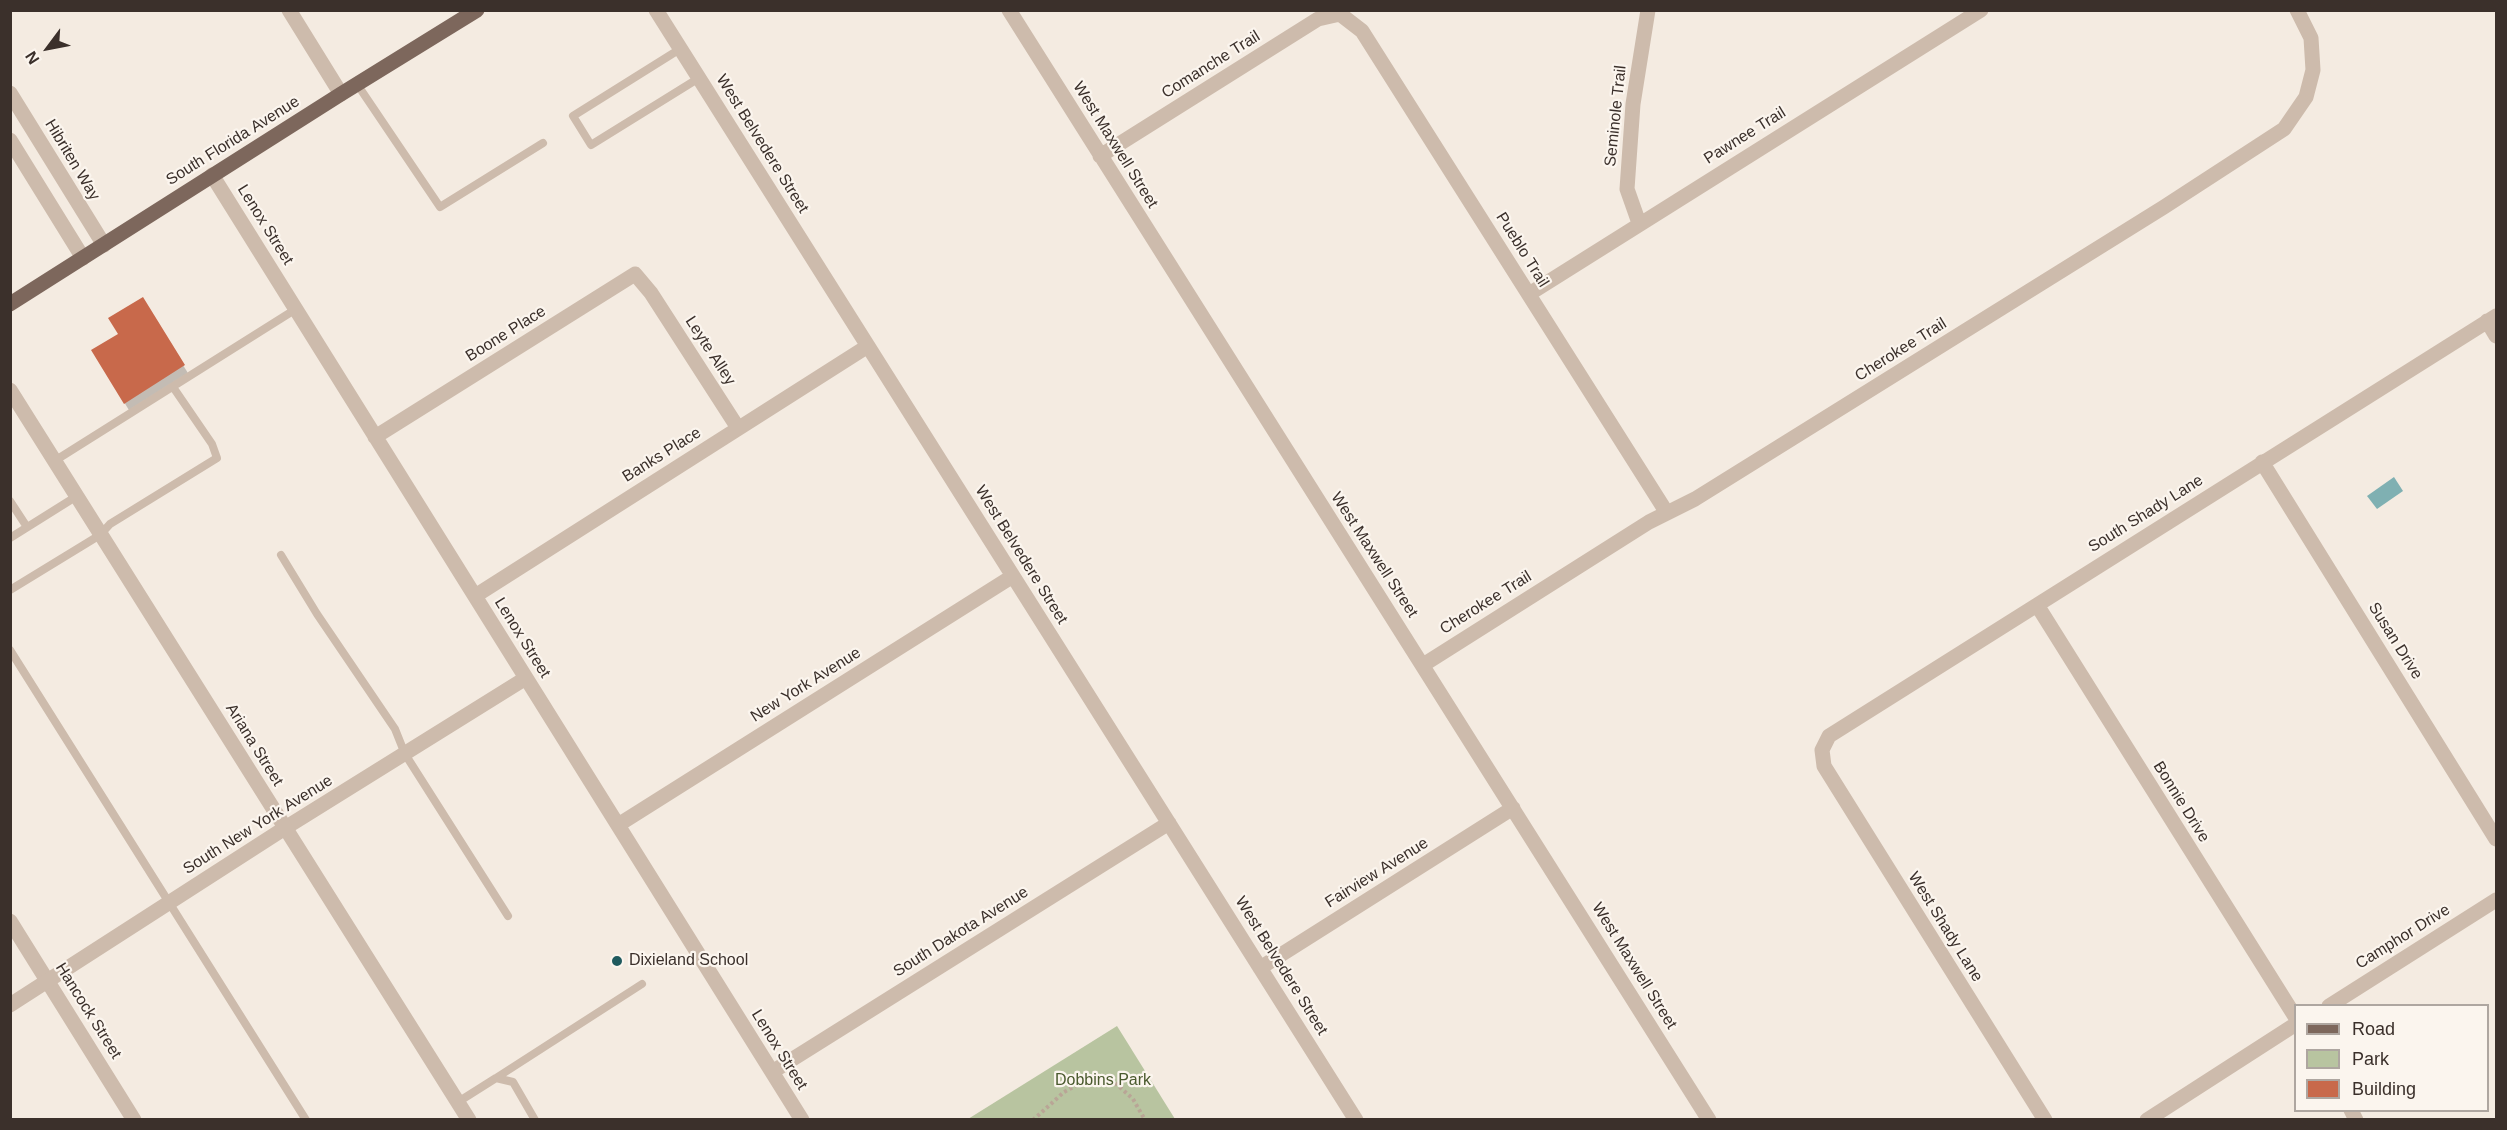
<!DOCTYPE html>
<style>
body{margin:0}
#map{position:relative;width:2507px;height:1130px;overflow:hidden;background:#f4ebe1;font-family:Arial,sans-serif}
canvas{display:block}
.frame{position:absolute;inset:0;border:12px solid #3b302b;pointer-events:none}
.legend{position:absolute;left:2294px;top:1004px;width:195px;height:108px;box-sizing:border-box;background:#fbf5ee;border:2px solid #aea6a0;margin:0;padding:8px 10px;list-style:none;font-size:18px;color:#3b302b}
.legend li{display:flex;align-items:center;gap:12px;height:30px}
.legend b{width:30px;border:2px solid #aea6a0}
.north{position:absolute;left:18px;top:18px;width:60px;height:60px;-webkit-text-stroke:4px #fbf5ee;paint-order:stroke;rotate:238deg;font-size:16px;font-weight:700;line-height:24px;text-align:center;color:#3b302b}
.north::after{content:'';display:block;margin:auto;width:21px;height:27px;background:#3b302b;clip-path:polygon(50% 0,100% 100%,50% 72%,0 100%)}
</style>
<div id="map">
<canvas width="2507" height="1130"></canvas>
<div class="frame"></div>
<ul class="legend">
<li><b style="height:8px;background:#7d675c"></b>Road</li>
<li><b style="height:16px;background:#b8c4a0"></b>Park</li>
<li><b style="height:16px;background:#c8694b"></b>Building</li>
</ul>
<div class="north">N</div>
</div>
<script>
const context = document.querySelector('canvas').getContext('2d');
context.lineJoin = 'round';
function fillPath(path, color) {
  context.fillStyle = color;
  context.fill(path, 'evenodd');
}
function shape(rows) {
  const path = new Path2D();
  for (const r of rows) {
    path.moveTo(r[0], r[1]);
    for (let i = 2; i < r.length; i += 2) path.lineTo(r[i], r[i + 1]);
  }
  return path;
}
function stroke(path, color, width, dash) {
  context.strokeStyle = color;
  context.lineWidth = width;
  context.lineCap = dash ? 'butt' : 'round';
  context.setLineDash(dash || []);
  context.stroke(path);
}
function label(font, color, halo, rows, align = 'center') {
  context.font = font + ' Arial,sans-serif';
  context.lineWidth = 4.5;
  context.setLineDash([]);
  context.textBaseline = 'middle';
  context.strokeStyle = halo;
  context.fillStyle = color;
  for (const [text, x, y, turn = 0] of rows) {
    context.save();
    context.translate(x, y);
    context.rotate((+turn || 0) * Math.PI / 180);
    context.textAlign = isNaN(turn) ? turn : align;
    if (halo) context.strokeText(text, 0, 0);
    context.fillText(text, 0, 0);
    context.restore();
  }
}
const green = shape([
 [1117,1026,1175,1119,968,1119]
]);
const water = shape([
 [2394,477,2403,491,2377,509,2367,496]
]);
const shadow = shape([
 [142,299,191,378,132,415,100,363]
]);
const building = shape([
 [143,297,185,365,124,404,91,350,118,334,108,318]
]);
const path = shape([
 [1033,1120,1064,1092,1081,1083,1103,1080,1114,1082,1133,1099,1145,1120]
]);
const service = shape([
 [680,49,573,116,591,145,699,78],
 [357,84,440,207,543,143],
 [56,460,296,309],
 [10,501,27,527],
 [10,538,77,496],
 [281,555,317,614,395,729,405,754,508,916],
 [10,590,100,535,110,524,217,458,212,444,173,387],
 [10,650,306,1120],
 [496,1078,642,984],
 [458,1102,496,1078,513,1082,535,1120]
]);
const minor = shape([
 [289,10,341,94],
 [656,10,1356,1120],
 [1009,10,1709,1120],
 [1340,14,1362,31,1667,513],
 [10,93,104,245],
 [10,140,83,258],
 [1100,156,1318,19,1340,14],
 [212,175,802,1120],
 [1639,223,1627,189,1633,104,1648,10],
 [1529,294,1981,10],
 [2487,321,2496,336],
 [375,437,635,274,651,293,738,428],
 [2262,462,2496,839],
 [475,596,868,346],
 [2037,605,2296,1018],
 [1423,665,1649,522,1695,499,2164,207,2284,129,2306,97,2313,70,2311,38,2297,10],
 [618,825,1013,576],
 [285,828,526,678],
 [10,921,134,1120],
 [1260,968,1513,808],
 [2329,1006,2496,900],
 [772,1072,1169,823],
 [2351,1110,2356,1120],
 [2045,1120,1824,766,1822,750,1829,736,2496,316],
 [2147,1120,2296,1024]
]);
const tertiary = shape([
 [10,390,469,1120],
 [10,1005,285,828]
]);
const primary = shape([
 [10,304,341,94,477,10]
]);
const markers = [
 [617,961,6,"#1f5a5e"]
];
const streetNames = [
 ["Comanche Trail",1211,65,-32],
 ["Seminole Trail",1616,116,-84],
 ["Pawnee Trail",1745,136,-32],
 ["South Florida Avenue",233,141,-32],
 ["West Belvedere Street",762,144,58],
 ["West Maxwell Street",1115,145,58],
 ["Hibriten Way",72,160,59],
 ["Lenox Street",265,225,58],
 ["Pueblo Trail",1522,250,58],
 ["Boone Place",506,334,-32],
 ["Cherokee Trail",1901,350,-32],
 ["Leyte Alley",710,351,57],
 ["Banks Place",662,455,-32],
 ["South Shady Lane",2146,514,-32],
 ["West Belvedere Street",1021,555,58],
 ["West Maxwell Street",1374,555,57],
 ["Cherokee Trail",1486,603,-32],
 ["Lenox Street",522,638,58],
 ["Susan Drive",2395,641,58],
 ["New York Avenue",806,685,-32],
 ["Ariana Street",254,745,58],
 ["Bonnie Drive",2181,802,58],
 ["South New York Avenue",258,825,-32],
 ["Fairview Avenue",1377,873,-32],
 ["West Shady Lane",1945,927,58],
 ["South Dakota Avenue",961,932,-32],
 ["Camphor Drive",2403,937,-32],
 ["West Belvedere Street",1281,966,58],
 ["West Maxwell Street",1634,966,58],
 ["Hancock Street",88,1011,58],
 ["Lenox Street",779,1050,58]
];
const poiNames = [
 ["Dixieland School",629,961]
];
const parkNames = [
 ["Dobbins Park",1103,1081]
];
fillPath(green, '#b8c4a0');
fillPath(water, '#7fb0b2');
fillPath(shadow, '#0003');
fillPath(building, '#c8694b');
stroke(path, '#b9a596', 4, [3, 3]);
stroke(service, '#cdbbac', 8);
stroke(minor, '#cdbbac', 15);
stroke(tertiary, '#cdbbac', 15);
stroke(primary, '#7d675c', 15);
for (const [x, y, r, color] of markers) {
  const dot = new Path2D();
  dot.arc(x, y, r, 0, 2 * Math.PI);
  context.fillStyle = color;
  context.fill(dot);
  stroke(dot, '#fbf5ee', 2);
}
label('16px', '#3b302b', '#fbf5ee', streetNames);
label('16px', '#3b302b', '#fbf5ee', poiNames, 'left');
label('16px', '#4a5a2e', '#fbf5ee', parkNames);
</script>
